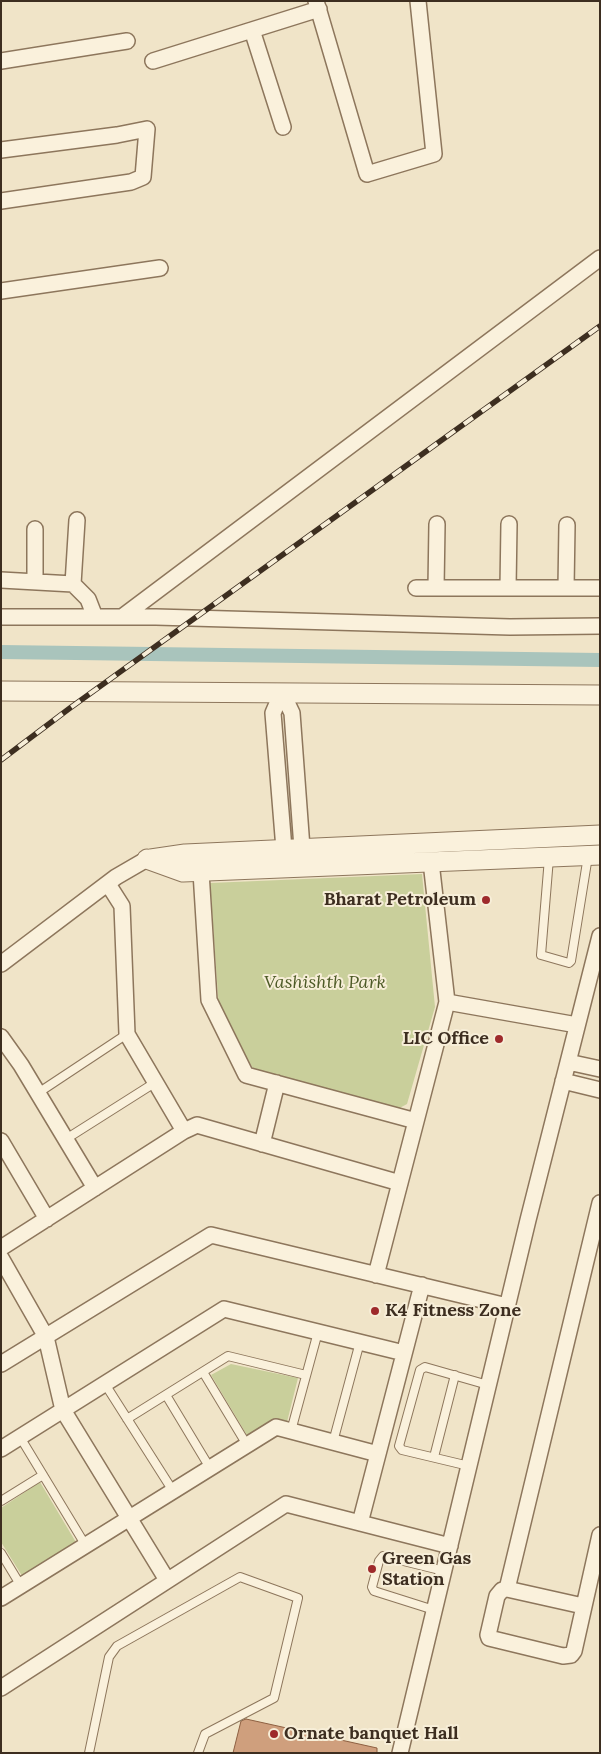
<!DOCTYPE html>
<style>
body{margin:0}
#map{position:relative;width:601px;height:1754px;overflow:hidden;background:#f0e4c8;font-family:Lora,serif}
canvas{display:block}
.frame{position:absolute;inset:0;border:2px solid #3d2e20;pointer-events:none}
</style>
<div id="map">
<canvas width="601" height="1754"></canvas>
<div class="frame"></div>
</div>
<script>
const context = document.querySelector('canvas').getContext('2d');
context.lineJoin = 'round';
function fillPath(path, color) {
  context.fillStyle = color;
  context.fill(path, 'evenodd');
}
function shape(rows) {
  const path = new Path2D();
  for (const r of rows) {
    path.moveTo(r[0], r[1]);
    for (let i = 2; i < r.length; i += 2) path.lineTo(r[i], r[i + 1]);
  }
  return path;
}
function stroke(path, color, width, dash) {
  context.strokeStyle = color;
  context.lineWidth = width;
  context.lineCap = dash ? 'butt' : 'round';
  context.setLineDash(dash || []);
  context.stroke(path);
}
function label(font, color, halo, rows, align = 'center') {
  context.font = font + ' Lora,serif';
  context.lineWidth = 4;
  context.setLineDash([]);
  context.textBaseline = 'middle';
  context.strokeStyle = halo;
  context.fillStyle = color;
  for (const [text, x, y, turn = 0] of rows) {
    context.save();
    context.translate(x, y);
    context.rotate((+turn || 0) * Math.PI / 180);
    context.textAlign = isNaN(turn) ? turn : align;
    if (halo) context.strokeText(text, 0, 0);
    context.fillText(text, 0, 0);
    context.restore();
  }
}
const green = shape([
 [422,874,435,1007,407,1104,394,1111,255,1072,219,1009,210,883],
 [231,1364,298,1378,287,1422,248,1437,211,1375],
 [40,1482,77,1544,24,1579,1,1542,1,1508]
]);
const canal = shape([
 [1,652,600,660]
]);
const building = shape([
 [246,1719,377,1748,377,1753,233,1753,241,1721,246,1719]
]);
const service = shape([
 [549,858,541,955,569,963,571,961,588,856],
 [38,1093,127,1034],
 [66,1139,156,1082],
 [203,1372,247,1445],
 [105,1384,173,1491],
 [166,1395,210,1468],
 [127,1419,228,1356,306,1375],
 [291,1431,318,1332],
 [20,1437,86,1546],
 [333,1442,360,1342],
 [434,1457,455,1375],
 [469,1466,402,1450,399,1446,420,1370,425,1367,488,1385],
 [1,1501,43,1475],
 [1,1553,21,1586],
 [434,1610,374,1591,372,1587,379,1561,383,1556,444,1571],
 [89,1753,109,1657,117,1646,240,1577,298,1598,274,1698,205,1734,198,1753]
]);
const minor = shape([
 [316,1,367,174,434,154,418,1],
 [252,30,283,127],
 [1,61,127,41],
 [153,61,319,9],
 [1,150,117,135,147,129,143,177,131,182,1,201],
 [1,291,160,268],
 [1,580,73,584,88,599,95,617],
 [35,582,35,529],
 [73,584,77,520],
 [416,588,600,588],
 [436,588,437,524],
 [508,588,509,524],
 [566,588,567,525],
 [1,617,156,617,510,627,600,626],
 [122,617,600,258],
 [282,692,292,713,302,848,297,857],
 [282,692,273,713,284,849,287,858],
 [201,872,209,1000,246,1075,416,1121],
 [108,884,122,906,127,1034,184,1131],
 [1,964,116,877,147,859],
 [447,1002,577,1025],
 [1,1037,21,1065,95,1188],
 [568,1062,600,1069],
 [563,1081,600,1090],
 [1,1141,47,1219],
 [262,1144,277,1083],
 [600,1203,507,1589,502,1590,497,1596,488,1635,489,1638,563,1656,571,1655,574,1651,600,1535],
 [1,1248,184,1131,197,1125,400,1183],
 [1,1258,46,1337,63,1410,167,1580],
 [376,1275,447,1002,431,862],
 [1,1364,211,1235,507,1306],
 [1,1449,224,1309,404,1353],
 [360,1523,422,1285],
 [507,1589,583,1606],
 [1,1598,276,1427,378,1454],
 [1,1688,286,1504,450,1546],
 [400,1753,528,1220,600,936]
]);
const tertiary = shape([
 [1,691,600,695],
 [147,859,183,872,600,855],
 [151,859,185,854,600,835]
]);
const rail = shape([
 [1,760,70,708,600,326]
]);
const markers = [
 [486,900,5,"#9e2a2b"],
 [499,1039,5,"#9e2a2b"],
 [375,1311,5,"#9e2a2b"],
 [372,1569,5,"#9e2a2b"],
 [274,1734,5,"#9e2a2b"]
];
const poiNames = [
 ["Bharat Petroleum",476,900,"right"],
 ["LIC Office",489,1039,"right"],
 ["K4 Fitness Zone",385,1311],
 ["Green Gas",382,1559],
 ["Station",382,1580],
 ["Ornate banquet Hall",284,1734]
];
const parkNames = [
 ["Vashishth Park",325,983]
];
fillPath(green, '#c9cf9b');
stroke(canal, '#a9c4bc', 14);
fillPath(building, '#cf9f7d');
stroke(building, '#8d5f41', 1);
stroke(service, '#8d765c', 10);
stroke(minor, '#8d765c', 18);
stroke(tertiary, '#8d765c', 21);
stroke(service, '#faf1dc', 8);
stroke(minor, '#faf1dc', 15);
stroke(tertiary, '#faf1dc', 19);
stroke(rail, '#3d2e20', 5.5);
stroke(rail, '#f7eed8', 4, [11]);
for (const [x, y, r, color] of markers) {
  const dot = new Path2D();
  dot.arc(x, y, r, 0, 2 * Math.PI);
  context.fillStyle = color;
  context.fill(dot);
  stroke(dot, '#f7eed8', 2);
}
label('bold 18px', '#3d2e20', '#f7eed8', poiNames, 'left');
label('italic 18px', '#4d5a26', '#f7eed8', parkNames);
</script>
